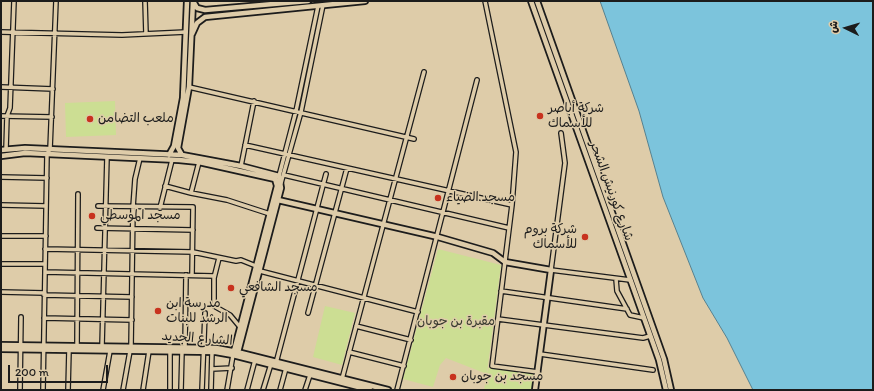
<!DOCTYPE html>
<meta charset="utf-8">
<style>
body{margin:0}
#map{position:relative;width:874px;height:391px;overflow:hidden;background:#decca9;font-family:Itim,"Playpen Sans Arabic",sans-serif}
canvas{display:block}
.frame{position:absolute;inset:0;border:2px solid #1c1c1c;pointer-events:none}
.north{position:absolute;left:826px;top:8px;width:40px;height:40px;-webkit-text-stroke:3px #decca9;paint-order:stroke;rotate:275deg;font-size:11px;font-weight:700;line-height:16px;text-align:center;color:#1c1c1c}
.north::after{content:'';display:block;margin:auto;width:14px;height:18px;background:#1c1c1c;clip-path:polygon(50% 0,100% 100%,50% 72%,0 100%)}
.scale{position:absolute;left:8px;top:365px;width:100px;height:18px;box-sizing:border-box;border:2px solid #1c1c1c;border-top:0;padding-left:5px;font-size:12px;line-height:14px;white-space:nowrap;color:#1c1c1c;-webkit-text-stroke:3px #decca9;paint-order:stroke}
</style>
<div id="map">
<canvas width="874" height="391"></canvas>
<div class="frame"></div>
<div class="north">ش</div>
<div class="scale">200 m</div>
</div>
<script>
const context = document.querySelector('canvas').getContext('2d');
context.lineJoin = 'round';
function fillPath(path, color) {
  context.fillStyle = color;
  context.fill(path, 'evenodd');
}
function shape(rows) {
  const path = new Path2D();
  for (const r of rows) {
    path.moveTo(r[0], r[1]);
    for (let i = 2; i < r.length; i += 2) path.lineTo(r[i], r[i + 1]);
  }
  return path;
}
function stroke(path, color, width, dash) {
  context.strokeStyle = color;
  context.lineWidth = width;
  context.lineCap = dash ? 'butt' : 'round';
  context.setLineDash(dash || []);
  context.stroke(path);
}
function label(font, color, halo, rows, align = 'center') {
  context.font = font + ' Itim,"Playpen Sans Arabic",sans-serif';
  context.lineWidth = 3;
  context.setLineDash([]);
  context.textBaseline = 'middle';
  context.strokeStyle = halo;
  context.fillStyle = color;
  for (const [text, x, y, turn = 0] of rows) {
    context.save();
    context.translate(x, y);
    context.rotate((+turn || 0) * Math.PI / 180);
    context.textAlign = isNaN(turn) ? turn : align;
    if (halo) context.strokeText(text, 0, 0);
    context.fillText(text, 0, 0);
    context.restore();
  }
}
const green = shape([
 [115,101,116,135,66,137,65,103],
 [438,249,501,265,487,373,489,367,535,373,532,390,484,390,487,374,446,358,440,365,433,387,403,379],
 [325,306,355,313,342,365,313,357]
]);
const water = shape([
 [600,1,873,1,873,390,753,390,727,338,703,298,663,197,639,111,600,1]
]);
const minor = shape([
 [145,1,146,34],
 [485,1,516,152,512,205,492,366,538,372],
 [1,32,122,35,186,32],
 [1,87,53,89],
 [189,87,414,139],
 [1,116,52,117],
 [561,133,565,163,551,270,630,280],
 [245,145,512,205],
 [6,149,7,116,10,108,14,1],
 [199,162,191,193,227,200,270,214],
 [241,166,254,101],
 [284,175,509,228],
 [279,176,296,111,318,6],
 [1,177,47,178],
 [281,183,301,112,323,5],
 [165,186,191,193],
 [1,205,46,206],
 [98,206,193,207,192,275],
 [160,208,172,160],
 [97,228,193,230],
 [1,236,46,236],
 [45,249,193,252,236,261,241,260,256,266],
 [219,258,214,278,214,306,230,315,240,327],
 [1,264,45,264],
 [260,271,418,312],
 [45,272,214,276],
 [616,279,617,291,630,315,644,318],
 [501,291,627,309],
 [1,292,45,293],
 [44,295,132,297],
 [308,313,347,168],
 [44,318,132,320],
 [498,319,643,338,650,336],
 [356,326,411,340],
 [77,346,78,194],
 [102,346,107,157],
 [131,347,133,207,135,179,140,158],
 [185,347,186,275],
 [170,351,170,390],
 [349,352,404,366],
 [540,354,653,370],
 [276,363,326,174],
 [212,369,232,368],
 [342,379,424,72],
 [20,390,21,317],
 [43,390,47,154,50,149,56,1],
 [68,390,69,350],
 [103,390,110,351],
 [123,390,130,351],
 [143,390,149,351],
 [181,390,182,351],
 [202,390,205,313],
 [211,390,212,352],
 [227,390,233,355],
 [247,390,255,360],
 [263,390,271,364],
 [280,390,286,368],
 [305,390,310,375],
 [397,390,477,80]
]);
const tertiary = shape([
 [193,1,197,8,205,10,308,1],
 [531,1,659,360,666,390],
 [537,1,664,359,671,390],
 [192,34,197,23,205,17,365,1],
 [1,150,25,148,182,155,241,166,279,176,281,188,237,356],
 [169,155,174,146,183,98,187,1],
 [182,155,178,148,189,87,193,1],
 [1,156,25,153,179,160,199,162,275,179,277,186,233,355],
 [278,200,438,237,493,253,505,262,551,270,535,390],
 [1,345,216,348,237,352,388,390],
 [1,349,216,352,233,355,370,390]
]);
const markers = [
 [540,116,4,"#c8321e"],
 [90,119,4,"#c8321e"],
 [438,198,4,"#c8321e"],
 [92,216,4,"#c8321e"],
 [585,237,4,"#c8321e"],
 [231,288,4,"#c8321e"],
 [158,311,4,"#c8321e"],
 [453,377,4,"#c8321e"]
];
const poiNames = [
 ["شركة أباصر",548,109],
 ["للأسماك",548,124],
 ["ملعب التضامن",98,119],
 ["مسجد الضياء",446,198],
 ["مسجد الموسطي",100,216],
 ["شركة بروم",577,230,"right"],
 ["للأسماك",577,245,"right"],
 ["مسجد الشافعي",239,288],
 ["مدرسة ابن",166,304],
 ["الرشد للبنات",166,319],
 ["مسجد بن جوبان",461,377]
];
const streetNames = [
 ["شارع كورنيش الشحر",611,191,70],
 ["الشارع الجديد",197,339,4]
];
const parkNames = [
 ["مقبرة بن جوبان",456,322]
];
fillPath(green, '#ccde93');
fillPath(water, '#7cc4dc');
stroke(water, '#56818f', 1);
stroke(minor, '#1c1c1c', 6);
stroke(tertiary, '#1c1c1c', 8);
stroke(minor, '#decca9', 3.5);
stroke(tertiary, '#decca9', 4.5);
for (const [x, y, r, color] of markers) {
  const dot = new Path2D();
  dot.arc(x, y, r, 0, 2 * Math.PI);
  context.fillStyle = color;
  context.fill(dot);
  stroke(dot, '#decca9', 1.5);
}
label('13px', '#1c1c1c', '#decca9', poiNames, 'left');
label('13px', '#1c1c1c', '#decca9', streetNames);
label('13px', '#36392e', '#decca9', parkNames);
</script>
